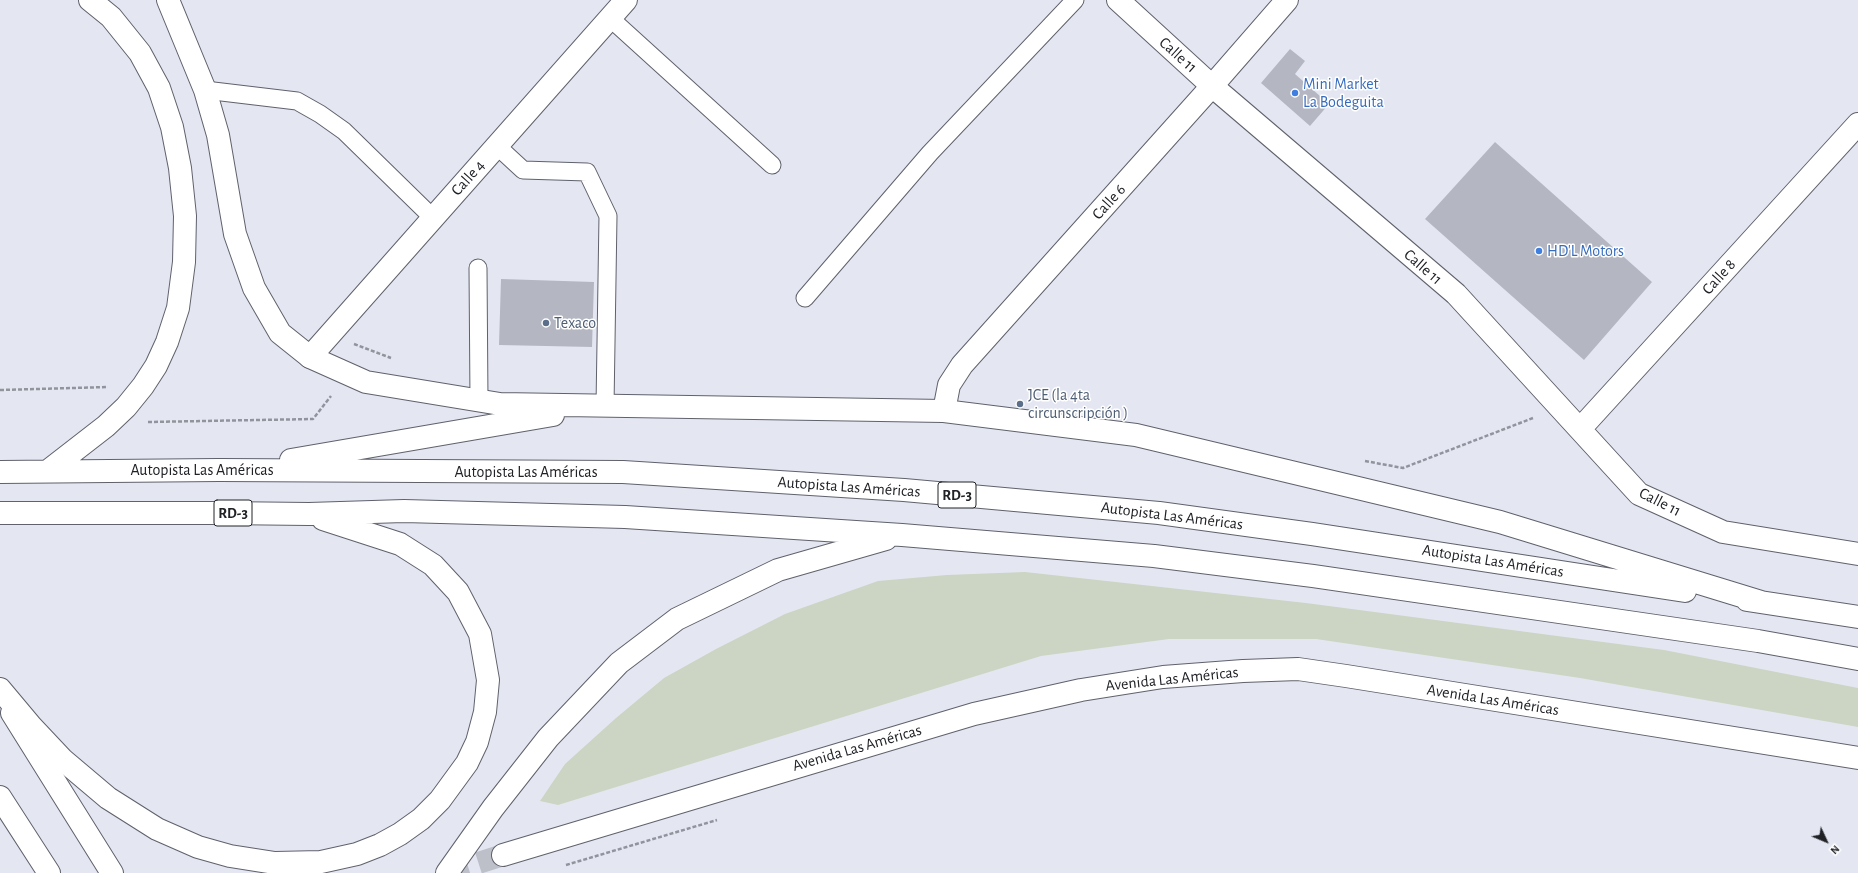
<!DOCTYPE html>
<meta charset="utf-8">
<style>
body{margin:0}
#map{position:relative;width:1858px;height:873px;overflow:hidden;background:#e4e7f2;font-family:"Alegreya Sans",sans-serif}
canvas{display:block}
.north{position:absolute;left:1806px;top:821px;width:40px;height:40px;-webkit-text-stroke:3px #fff;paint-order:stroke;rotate:134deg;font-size:11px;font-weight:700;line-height:16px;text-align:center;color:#202226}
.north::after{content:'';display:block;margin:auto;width:14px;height:18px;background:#202226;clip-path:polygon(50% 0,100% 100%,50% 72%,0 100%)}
</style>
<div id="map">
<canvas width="1858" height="873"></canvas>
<div class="north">N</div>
</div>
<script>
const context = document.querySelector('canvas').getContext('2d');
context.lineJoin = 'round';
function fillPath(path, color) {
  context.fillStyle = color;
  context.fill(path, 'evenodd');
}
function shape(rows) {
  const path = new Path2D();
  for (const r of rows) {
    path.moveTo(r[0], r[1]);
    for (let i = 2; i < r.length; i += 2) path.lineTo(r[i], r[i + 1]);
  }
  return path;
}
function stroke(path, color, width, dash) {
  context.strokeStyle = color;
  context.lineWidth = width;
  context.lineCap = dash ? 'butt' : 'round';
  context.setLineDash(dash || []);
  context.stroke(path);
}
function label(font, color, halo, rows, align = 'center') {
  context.font = font + ' "Alegreya Sans",sans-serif';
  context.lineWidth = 3;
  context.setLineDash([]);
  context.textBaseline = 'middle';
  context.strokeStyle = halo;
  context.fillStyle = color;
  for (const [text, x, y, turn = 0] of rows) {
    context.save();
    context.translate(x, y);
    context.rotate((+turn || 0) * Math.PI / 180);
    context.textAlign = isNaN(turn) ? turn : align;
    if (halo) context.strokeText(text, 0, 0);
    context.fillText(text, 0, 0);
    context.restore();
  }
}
const green = shape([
 [1025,572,1306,603,1664,650,1858,688,1858,727,1580,678,1316,639,1169,639,1041,656,558,805,540,801,565,764,616,718,664,678,716,649,785,614,878,581,947,575]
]);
const building = shape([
 [1290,49,1305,61,1295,74,1329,104,1310,126,1261,83],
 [1495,142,1652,282,1584,360,1425,219],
 [501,279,594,282,592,347,499,345]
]);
const secondaryTunnel = shape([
 [447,873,503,855]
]);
const path = shape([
 [354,344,391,358],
 [0,390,108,387],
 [148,422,313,419,331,396],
 [1365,461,1403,468,1533,418],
 [566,865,717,820]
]);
const lane = shape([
 [610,18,772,165],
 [205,90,297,101,320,114,344,131,433,218],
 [497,146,523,170,587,172,608,216,605,406],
 [478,268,479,401],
 [805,298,930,153,1075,0]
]);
const street = shape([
 [310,357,626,0],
 [944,411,949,385,962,365,1212,86,1287,0]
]);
const secondary = shape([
 [1118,0,1212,86,1456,294,1639,494,1723,532,1858,554],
 [1580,429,1858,124],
 [503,855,974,714,1081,690,1163,677,1243,671,1298,669,1346,676,1858,758]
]);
const primary = shape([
 [12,713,112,873],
 [0,797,49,873]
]);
const highway = shape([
 [168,0,205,90,218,135,235,234,254,288,280,333,310,357,366,382,500,404,944,411,1136,435,1500,522,1761,602],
 [291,460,553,415],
 [48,471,106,426,126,407,143,386,156,366,167,342,178,308,184,262,185,216,180,168,172,127,159,88,140,53,111,17,90,0],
 [0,472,219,470,623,472,904,490,1159,513,1312,534,1685,591],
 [0,513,222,513,309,514,404,511,625,517,902,535,1154,556,1313,576,1758,641,1858,659],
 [1747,600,1858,617],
 [0,689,31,726,63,760,108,798,157,829,198,847,230,856,275,863,321,862,357,854,380,845,400,834,421,819,440,800,467,763,477,742,485,712,488,680,480,634,458,592,433,565,400,544,323,519],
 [447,873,493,808,548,738,619,663,677,619,778,570,886,539]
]);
const markers = [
 [1295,93,4,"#3f7fe0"],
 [1539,251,4,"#3f7fe0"],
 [546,323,4,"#5c6f8a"],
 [1020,404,4,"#5c6f8a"]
];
const shields = [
 [957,495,38],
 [233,513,38]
];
const shieldNames = [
 ["RD-3",957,495],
 ["RD-3",233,513]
];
const streetNames = [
 ["Calle 11",1178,55,42],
 ["Calle 4",468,178,-48],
 ["Calle 6",1109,202,-48],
 ["Calle 11",1423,267,41],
 ["Calle 8",1719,277,-48],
 ["Autopista Las Américas",202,470],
 ["Autopista Las Américas",526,472],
 ["Autopista Las Américas",849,487,4],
 ["Calle 11",1660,502,27],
 ["Autopista Las Américas",1172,516,7],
 ["Autopista Las Américas",1493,561,9],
 ["Avenida Las Américas",1172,679,-6],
 ["Avenida Las Américas",1493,700,9],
 ["Avenida Las Américas",857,748,-16]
];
const shopNames = [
 ["Mini Market",1303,84],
 ["La Bodeguita",1303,102],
 ["HD'L Motors",1547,251]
];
const serviceNames = [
 ["Texaco",554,323],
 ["JCE (la 4ta",1028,395],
 ["circunscripción )",1028,413]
];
fillPath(green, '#ccd5c3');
fillPath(building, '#b4b7c2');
stroke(secondaryTunnel, '#bdc0c9', 22, [22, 11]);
stroke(lane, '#5f616b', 19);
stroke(street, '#5f616b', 24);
stroke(secondary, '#5f616b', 24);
stroke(primary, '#5f616b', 24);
stroke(highway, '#5f616b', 24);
stroke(path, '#91949c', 2.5, [4, 2]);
stroke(lane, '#fff', 17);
stroke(street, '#fff', 22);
stroke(secondary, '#fff', 22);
stroke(primary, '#fff', 22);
stroke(highway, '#fff', 22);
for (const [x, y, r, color] of markers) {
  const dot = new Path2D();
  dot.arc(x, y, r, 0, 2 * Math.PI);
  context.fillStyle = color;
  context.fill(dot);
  stroke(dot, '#fff', 1.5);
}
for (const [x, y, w] of shields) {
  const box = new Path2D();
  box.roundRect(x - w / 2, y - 13, w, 26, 3);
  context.fillStyle = '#fff';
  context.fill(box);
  stroke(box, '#202226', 1);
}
label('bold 15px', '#202226', null, shieldNames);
label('16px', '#202226', '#fff', streetNames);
label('16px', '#366cbe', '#fff', shopNames, 'left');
label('16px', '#4e5e75', '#fff', serviceNames, 'left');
</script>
